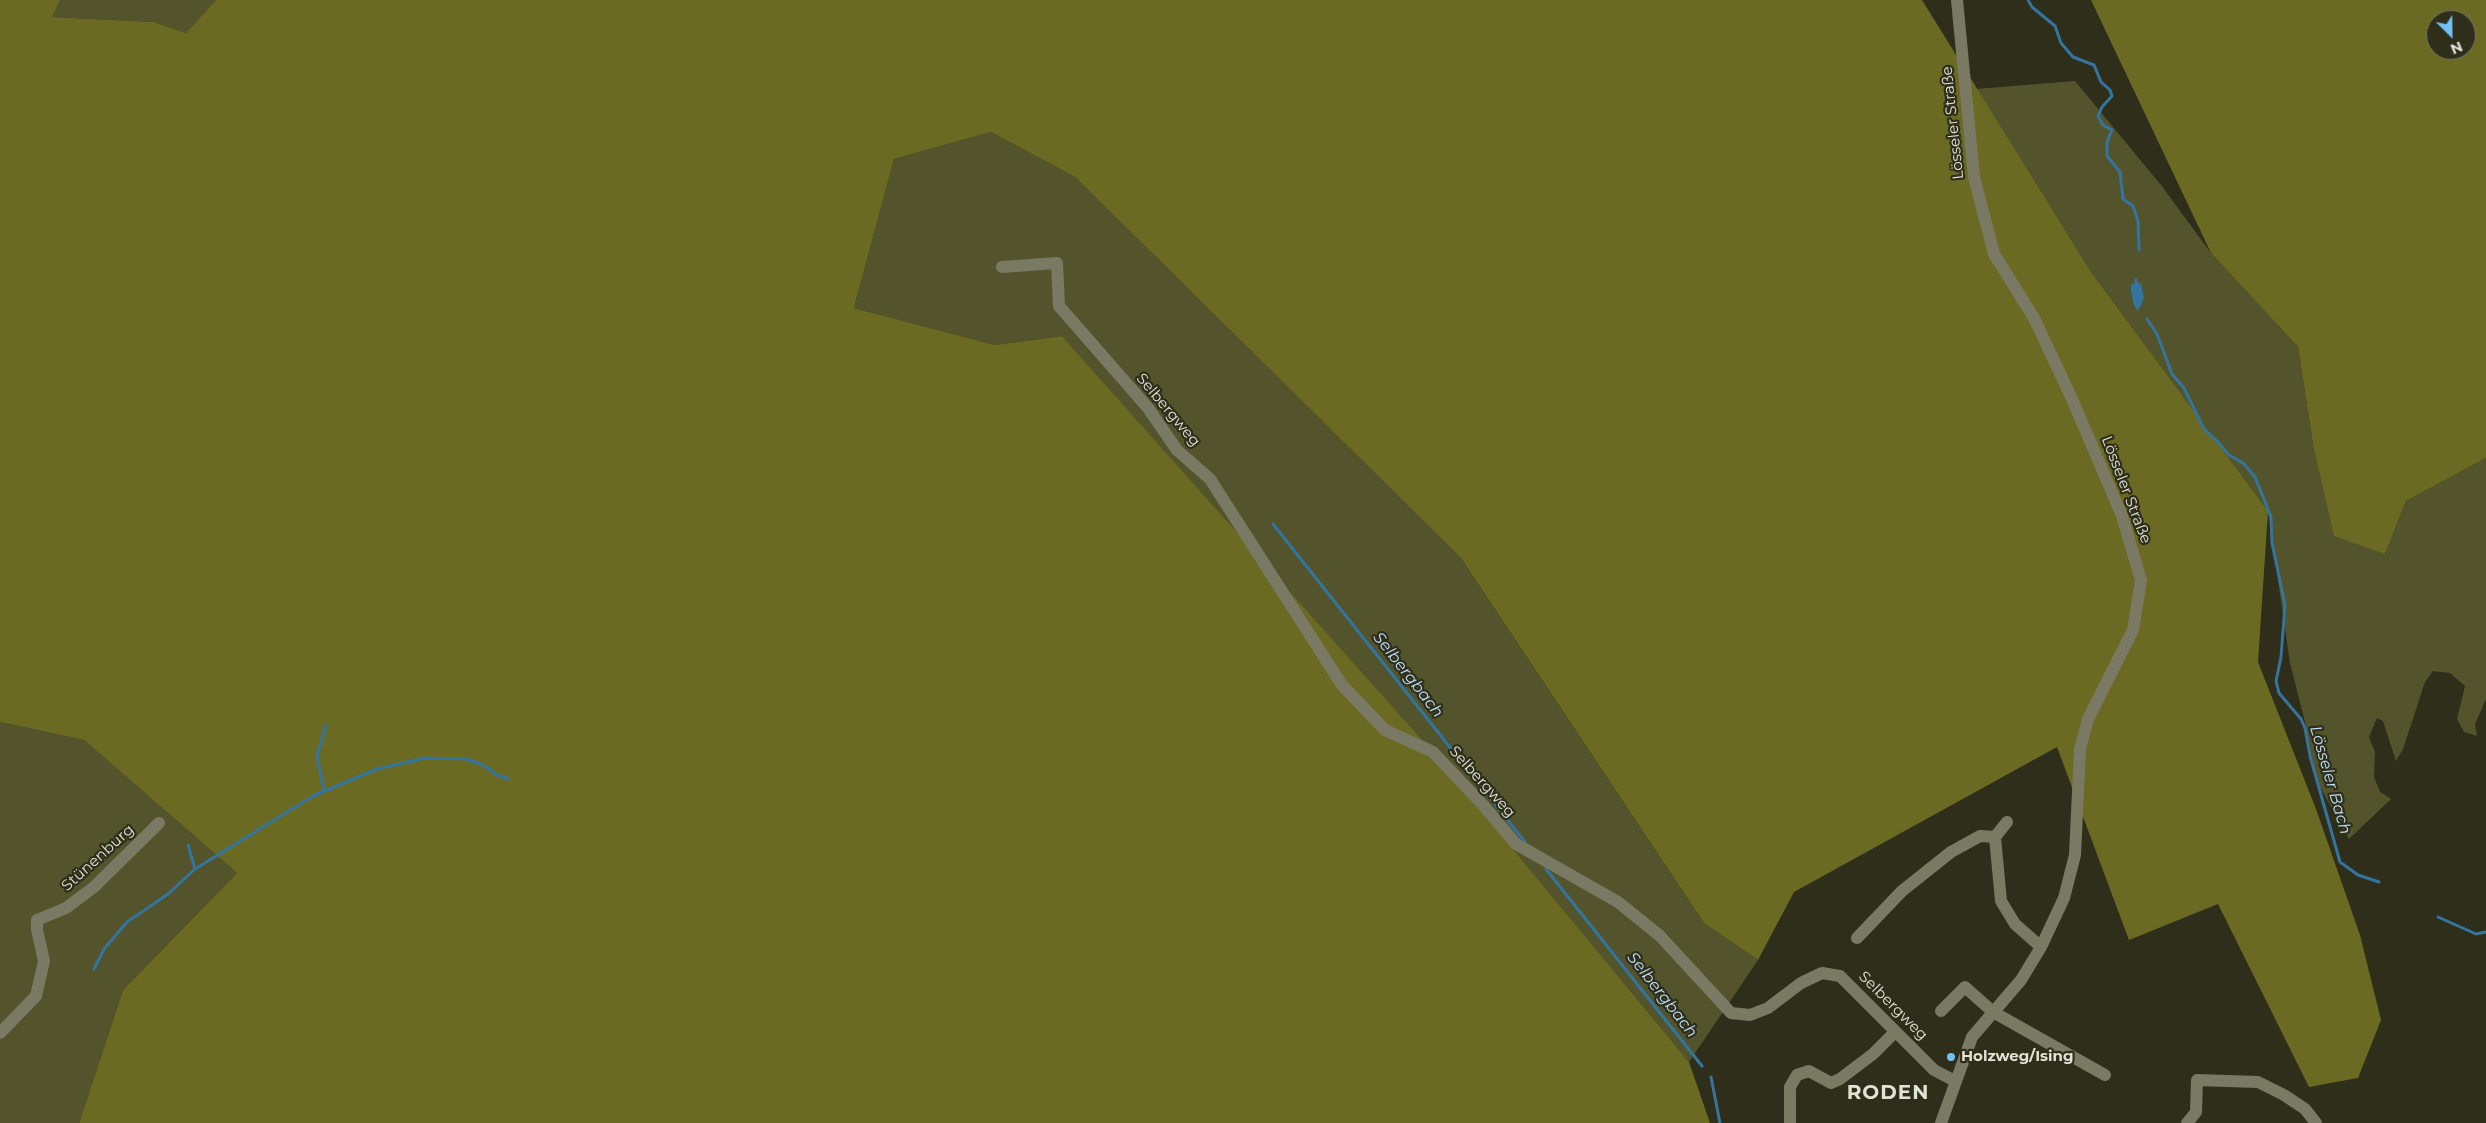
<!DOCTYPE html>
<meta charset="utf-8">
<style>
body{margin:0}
#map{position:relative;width:2486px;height:1123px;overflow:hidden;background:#2e2e1b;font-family:Montserrat,sans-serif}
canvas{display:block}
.north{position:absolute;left:2426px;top:10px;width:50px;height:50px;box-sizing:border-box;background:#2e2e1b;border:1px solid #767666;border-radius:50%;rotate:157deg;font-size:14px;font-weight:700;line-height:20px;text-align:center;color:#e2e3d7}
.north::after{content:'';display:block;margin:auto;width:18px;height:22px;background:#72c1f5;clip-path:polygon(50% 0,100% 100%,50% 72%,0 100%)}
</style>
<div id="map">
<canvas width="2486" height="1123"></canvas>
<div class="north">N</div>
</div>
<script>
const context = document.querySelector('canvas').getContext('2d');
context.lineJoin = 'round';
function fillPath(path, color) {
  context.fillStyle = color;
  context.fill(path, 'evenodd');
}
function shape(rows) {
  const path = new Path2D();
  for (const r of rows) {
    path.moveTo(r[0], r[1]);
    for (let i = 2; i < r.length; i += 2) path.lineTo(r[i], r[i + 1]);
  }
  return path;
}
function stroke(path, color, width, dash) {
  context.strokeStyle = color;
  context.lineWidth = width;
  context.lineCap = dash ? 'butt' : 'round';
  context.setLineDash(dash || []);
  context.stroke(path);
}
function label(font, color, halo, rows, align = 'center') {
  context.font = font + ' Montserrat,sans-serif';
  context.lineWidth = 4.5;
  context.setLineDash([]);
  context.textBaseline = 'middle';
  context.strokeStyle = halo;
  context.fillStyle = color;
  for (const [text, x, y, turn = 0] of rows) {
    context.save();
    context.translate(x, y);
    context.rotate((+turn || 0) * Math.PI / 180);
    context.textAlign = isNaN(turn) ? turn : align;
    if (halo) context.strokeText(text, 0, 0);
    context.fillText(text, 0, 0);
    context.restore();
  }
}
const green = shape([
 [60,0,216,0,186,33,154,22,51,17],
 [2075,81,2161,185,2211,253,2298,347,2313,444,2385,554,2406,501,2486,458,2486,699,2475,724,2477,736,2464,732,2457,719,2465,686,2450,673,2433,671,2425,682,2403,749,2396,761,2383,721,2377,718,2369,737,2375,752,2374,777,2380,792,2391,799,2349,839,2316,780,2305,722,2290,663,2268,511,2091,272,1976,89],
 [991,132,1075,177,1461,558,1704,923,1758,960,1689,1062,1433,752,1062,336,995,345,854,308,894,159],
 [0,722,84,740,237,873,123,990,79,1123,0,1123]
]);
const forest = shape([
 [0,0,60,0,52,17,154,22,186,33,216,0,1922,0,2091,272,2268,511,2258,662,2316,809,2360,935,2381,1020,2358,1078,2309,1087,2218,904,2129,940,2057,747,1794,892,1758,960,1704,923,1461,558,1075,177,991,132,894,159,854,308,995,345,1062,336,1433,752,1689,1062,1710,1123,79,1123,123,990,237,873,84,740,0,722],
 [2091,0,2486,0,2486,458,2406,501,2385,554,2334,536,2313,444,2298,347,2211,253],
 [2436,20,2466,20,2466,50,2436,50]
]);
const water = shape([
 [2136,282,2141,284,2144,298,2138,311,2134,305,2131,291,2131,285]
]);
const stream = shape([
 [2028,0,2032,7,2055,26,2061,43,2073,57,2094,65,2101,82,2110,90,2112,96,2102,107,2098,116,2103,125,2112,130,2107,142,2107,156,2120,172,2123,199,2133,206,2138,221,2139,250],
 [2136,279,2136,282],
 [2147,319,2157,334,2172,374,2184,388,2204,429,2217,441,2229,455,2243,463,2255,477,2271,517,2272,543,2285,605,2281,657,2276,681,2279,693,2301,719,2305,728,2310,756,2340,862,2358,875,2379,882],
 [1273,524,1525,842],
 [324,791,317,756,326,725],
 [188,845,195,869],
 [1546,869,1702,1066],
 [2438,917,2476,934,2486,932],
 [94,969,104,949,127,922,168,894,195,869,313,796,377,769,425,758,466,759,483,765,497,775,508,779],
 [1711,1077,1720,1123]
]);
const minor = shape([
 [1002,267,1057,263,1059,306,1148,408,1177,450,1210,479,1342,685,1385,730,1433,752,1483,805,1516,844,1618,902,1660,936,1731,1013,1750,1015,1768,1008,1801,983,1822,973,1840,976,1934,1070,1955,1081],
 [2007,822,1995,837,2001,901,2015,924,2041,947],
 [1857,938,1902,891,1951,852,1980,836,1995,837],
 [1941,1011,1965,987,1993,1012,2105,1075],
 [0,1033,36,996,44,961,37,930,37,920,66,908,94,887,159,823],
 [1790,1123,1790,1087,1797,1075,1809,1071,1831,1083,1840,1079,1873,1054,1895,1032],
 [1941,1123,1972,1037,2021,980,2041,947,2064,898,2075,855,2080,749,2088,719,2133,630,2141,580,2122,516,2072,399,2034,318,1994,254,1974,177,1957,0],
 [2187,1123,2196,1112,2197,1080,2258,1082,2284,1095,2305,1109,2316,1123]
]);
const markers = [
 [1951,1057,5,"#72c1f5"]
];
const streetNames = [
 ["Lösseler Straße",1953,123,-96],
 ["Selbergweg",1168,410,50],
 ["Lösseler Straße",2126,490,69],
 ["Selbergweg",1482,782,48],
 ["Stünenburg",98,858,-42],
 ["Selbergweg",1893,1006,45]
];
const poiNames = [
 ["Holzweg/Ising",1961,1057]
];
const waterNames = [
 ["Selbergbach",1408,675,52],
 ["Lösseler Bach",2330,780,74],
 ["Selbergbach",1662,995,52]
];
const districtNames = [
 ["RODEN",1888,1093]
];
fillPath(green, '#53542c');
fillPath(forest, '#6b6a23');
fillPath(water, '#34759f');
stroke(stream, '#34759f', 3);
stroke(minor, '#7a7a64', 12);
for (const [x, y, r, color] of markers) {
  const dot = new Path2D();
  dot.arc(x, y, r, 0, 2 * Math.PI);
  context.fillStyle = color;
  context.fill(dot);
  stroke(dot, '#2e2e1b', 2);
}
label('15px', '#e2e3d7', '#2e2e1b', streetNames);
label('bold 15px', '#e2e3d7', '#2e2e1b', poiNames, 'left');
label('italic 16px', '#bee0f9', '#2e2e1b', waterNames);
context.letterSpacing = '1px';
label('bold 20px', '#e2e3d7', '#2e2e1b', districtNames);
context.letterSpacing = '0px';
</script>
